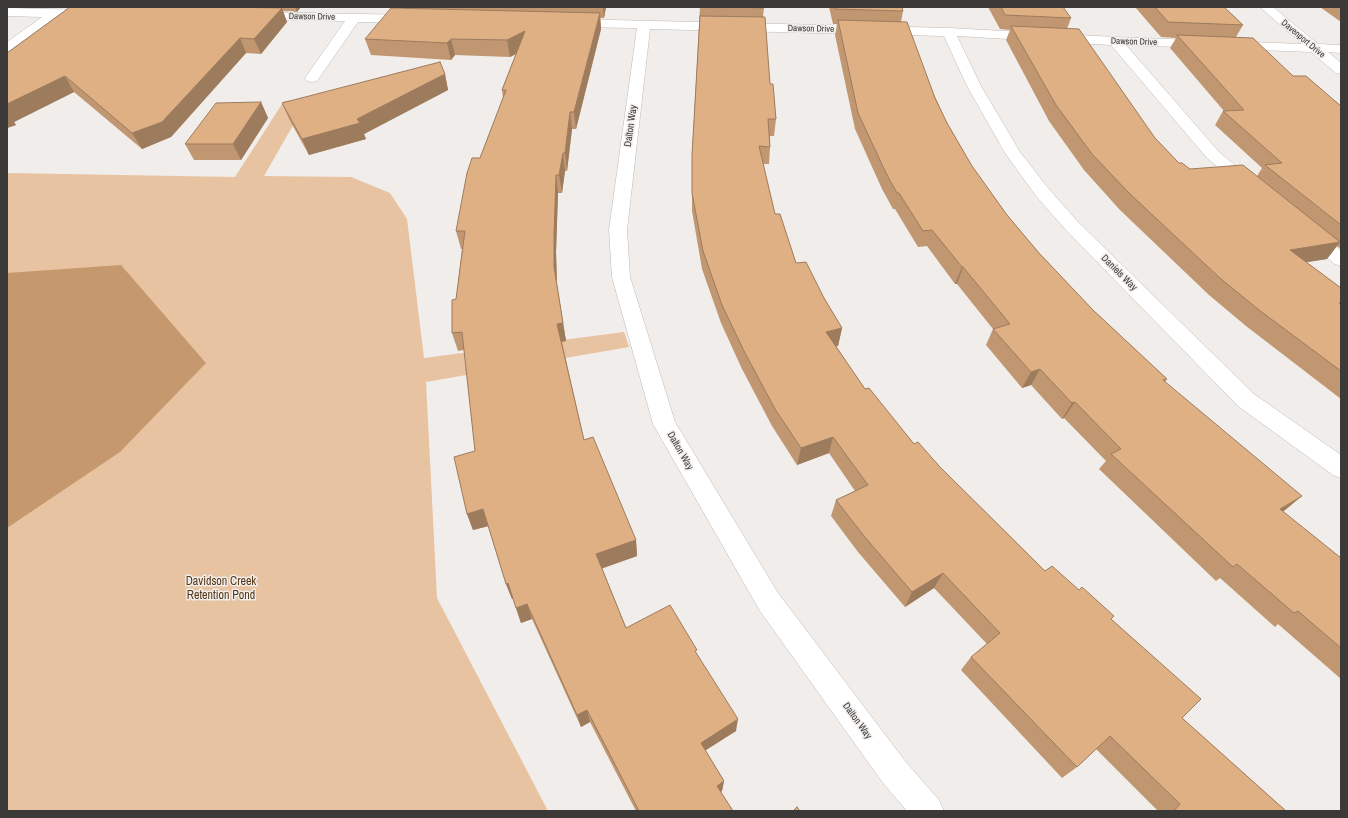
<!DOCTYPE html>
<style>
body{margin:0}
#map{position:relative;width:1348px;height:818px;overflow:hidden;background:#f0edea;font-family:"Archivo Narrow",sans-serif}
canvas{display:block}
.frame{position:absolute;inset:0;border:8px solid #3b3a39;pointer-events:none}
</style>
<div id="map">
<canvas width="1348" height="818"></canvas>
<div class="frame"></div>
</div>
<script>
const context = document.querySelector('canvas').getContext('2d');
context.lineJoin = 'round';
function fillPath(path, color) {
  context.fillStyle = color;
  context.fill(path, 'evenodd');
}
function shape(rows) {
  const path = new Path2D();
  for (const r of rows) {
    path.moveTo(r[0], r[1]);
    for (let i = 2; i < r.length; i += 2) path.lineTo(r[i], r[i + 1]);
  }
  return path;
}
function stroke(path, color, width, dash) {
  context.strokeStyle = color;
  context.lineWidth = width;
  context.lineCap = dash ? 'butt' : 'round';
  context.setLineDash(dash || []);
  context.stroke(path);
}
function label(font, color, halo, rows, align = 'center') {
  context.font = font + ' "Archivo Narrow",sans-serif';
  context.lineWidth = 3;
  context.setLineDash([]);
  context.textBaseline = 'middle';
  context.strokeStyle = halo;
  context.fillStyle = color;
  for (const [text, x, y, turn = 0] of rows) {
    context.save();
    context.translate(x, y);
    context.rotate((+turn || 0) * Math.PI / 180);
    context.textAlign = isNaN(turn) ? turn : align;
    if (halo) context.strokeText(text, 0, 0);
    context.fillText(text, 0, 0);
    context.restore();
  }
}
const green = shape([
 [308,99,264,176,351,177,390,193,407,219,424,358,624,332,629,347,426,382,437,598,548,811,7,811,7,173,235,177,284,101]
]);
const water = shape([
 [121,265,206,363,120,452,7,528,7,273]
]);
const minor = shape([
 [1260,7,1273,7,1318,44,1341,45,1341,53,1328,52,1341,63,1341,74,1336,73,1311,52,1126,45,1219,152,1256,183,1258,186,1256,189,1250,191,1244,189,1207,158,1111,45,957,36,981,86,1020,152,1048,188,1078,222,1254,394,1341,455,1341,478,1333,475,1238,406,1066,230,1036,196,1005,153,967,86,944,36,650,29,627,230,630,277,675,422,778,593,905,761,939,800,944,811,907,811,883,783,760,611,653,424,612,277,609,230,637,28,571,27,567,26,565,23,567,20,571,19,949,28,1115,37,1302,44,1260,7],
 [7,8,90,10,94,11,96,14,94,17,90,18,58,17,12,51,7,52,7,42,42,17,7,16,7,8],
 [255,12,412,15,416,16,418,19,416,22,412,23,358,22,317,81,312,82,307,81,305,78,345,21,251,19,249,16,251,13,255,12],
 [1309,229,1315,230,1341,251,1341,266,1335,264,1303,238,1300,234,1303,230,1309,229]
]);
const wall = shape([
 [70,7,301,7,297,12,283,11,287,22,261,54,246,53,171,137,142,149,74,92,14,122,16,125,7,128,7,53],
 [402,7,606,7,604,18,600,18,601,29,576,129,572,129,567,171,565,171,562,193,558,193,556,252,557,285,566,341,562,342,584,440,636,540,637,556,602,568,626,628,696,654,736,731,705,750,724,781,722,791,721,792,733,811,636,811,590,722,581,727,532,619,521,623,513,599,512,599,506,584,488,526,473,530,467,514,475,451,464,350,458,351,452,333,462,249,461,249,456,231,480,158,503,98,502,90,516,54,510,57,455,55,451,60,371,55,365,39,403,9],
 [700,7,764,7,763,17,770,84,776,119,774,136,770,136,770,147,769,164,763,164,775,214,796,263,824,298,842,328,838,346,836,346,865,389,914,444,940,467,1045,571,1111,620,1182,718,1286,811,1158,811,1096,749,1077,767,1062,778,961,670,971,657,987,644,934,588,905,607,858,552,831,516,836,500,855,491,829,453,797,465,772,426,742,369,721,323,702,269,692,211,692,155],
 [829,7,902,7,903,11,901,22,947,123,972,166,1007,215,1039,253,1093,310,1167,379,1165,382,1283,512,1341,558,1341,679,1278,624,1275,627,1220,578,1216,581,1099,469,1106,461,1064,418,1062,419,1031,385,1022,388,986,345,993,329,957,284,955,284,927,246,918,247,895,209,893,209,882,189,855,129,835,35,837,24,833,24],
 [988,7,1063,7,1071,18,1067,29,1155,138,1179,163,1190,169,1257,176,1262,168,1215,125,1223,111,1224,111,1170,48,1176,38,1161,37,1135,7,1224,7,1243,25,1236,37,1293,76,1335,101,1341,106,1341,249,1337,246,1327,259,1306,262,1341,288,1341,399,1246,326,1209,295,1120,210,1084,170,1049,121,1006,40,1010,30,1000,29],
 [1320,7,1341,7,1341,22],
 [445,74,448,90,364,134,366,139,309,155,289,119,282,103],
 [261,102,268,118,241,160,194,160,185,144]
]);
const shadedWall = shape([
 [295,7,301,7,297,12],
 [603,7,606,7,604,18],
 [282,8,287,22,261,54,254,39],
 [600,13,601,29,576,129,574,112],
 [525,31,527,48,510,57,507,40],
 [240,38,246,53,171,137,142,149,132,133],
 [451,39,455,55,451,60,447,43],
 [445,74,448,90,364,134,366,139,309,155,302,139,357,119],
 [65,76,74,92,14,122,16,125,7,128,7,104],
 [261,102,268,118,241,160,233,144],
 [570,112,572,129,567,171,565,153],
 [563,153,565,171,562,193,559,175],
 [556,175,558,193,556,252,557,285,566,341,560,342,557,324,554,267,554,234],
 [1340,242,1327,259,1277,267,1290,250],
 [962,267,963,267,957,284,955,284],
 [842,328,838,346,822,349,826,332],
 [1040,369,1031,385,1022,388,1031,372],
 [1075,402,1064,418,1062,419,1072,403],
 [833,437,829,453,797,465,801,448],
 [1302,496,1284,511,1263,524,1280,509],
 [483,509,489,526,473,530,467,514],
 [636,540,637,556,598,570,596,554],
 [943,573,934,588,905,607,912,592],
 [508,583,514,598,512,599,506,584],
 [527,604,532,619,521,623,516,608],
 [587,710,590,722,581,727,577,715],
 [738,719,736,731,700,754,701,743],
 [724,781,722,791,715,795,717,786]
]);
const building = shape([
 [70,7,225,7,282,8,254,39,240,38,162,122,132,133,65,76,7,104,7,53,70,7],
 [739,7,764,7,764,8,739,7],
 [835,7,902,7,903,11,835,9,835,7],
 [1001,7,1063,7,1071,18,1005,15,1001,7],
 [1155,7,1224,7,1243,25,1168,22,1155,7],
 [391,8,600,13,574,112,570,112,565,153,563,153,559,175,556,175,554,234,554,267,563,323,557,324,584,440,593,437,636,540,596,554,626,628,670,605,697,650,695,651,738,719,701,743,724,781,717,786,733,811,639,811,587,710,577,715,527,604,516,608,508,583,506,584,483,509,467,514,454,457,475,451,462,332,452,333,452,300,456,299,465,231,456,231,467,173,472,158,480,158,506,90,502,90,525,31,507,40,451,39,447,43,365,39,391,8],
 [700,16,765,17,770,84,773,84,776,119,768,119,770,147,759,146,775,214,780,214,796,263,806,262,824,298,842,328,826,332,865,389,869,388,914,444,918,442,940,467,1045,571,1052,566,1079,590,1082,587,1114,616,1111,619,1201,699,1182,718,1286,811,1174,811,1180,804,1110,736,1077,767,971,657,1000,633,943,573,912,592,864,536,836,500,868,485,833,437,801,448,775,409,744,351,722,305,703,251,692,193,692,155,700,16],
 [838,20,907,22,935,98,947,123,972,166,1007,215,1039,253,1093,310,1167,379,1163,380,1302,496,1280,509,1341,558,1341,648,1298,611,1294,613,1237,564,1233,567,1111,454,1121,449,1075,402,1072,403,1040,369,1031,372,993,329,1010,324,963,267,962,267,932,230,923,231,899,193,897,193,886,173,858,113,838,20],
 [1011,26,1079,29,1155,138,1179,163,1182,163,1190,169,1243,165,1340,242,1290,250,1341,288,1341,303,1339,303,1341,304,1341,371,1259,310,1221,279,1129,193,1092,154,1056,105,1011,26],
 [1177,35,1253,38,1293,76,1306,76,1335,101,1341,106,1341,225,1265,165,1282,163,1223,111,1244,110,1177,35],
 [440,62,445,74,357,119,360,123,302,139,282,103,440,62],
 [261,102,233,144,185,144,216,103,261,102],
 [797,807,800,811,793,811,797,807]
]);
const farStreetnames = [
 ["Dawson Drive",312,17,1],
 ["Dawson Drive",811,29,1],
 ["Davenport Drive",1303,39,40],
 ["Dawson Drive",1134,42,2]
];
const streetNames = [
 ["Dalton Way",631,126,-82],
 ["Daniels Way",1119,273,45],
 ["Dalton Way",680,451,60],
 ["Dalton Way",857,721,54]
];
const nearParknames = [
 ["Davidson Creek",221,582],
 ["Retention Pond",221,596]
];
fillPath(green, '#e8c3a2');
fillPath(water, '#c6986d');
stroke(minor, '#bdbab7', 1);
fillPath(minor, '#fff');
fillPath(wall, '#c19772');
fillPath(shadedWall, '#9d7b5d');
fillPath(building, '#e0b085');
stroke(building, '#9d7b5d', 1);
label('9px', '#3b3a39', '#f0edea', farStreetnames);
label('10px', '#3b3a39', '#f0edea', streetNames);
label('12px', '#573715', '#f0edea', nearParknames);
</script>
